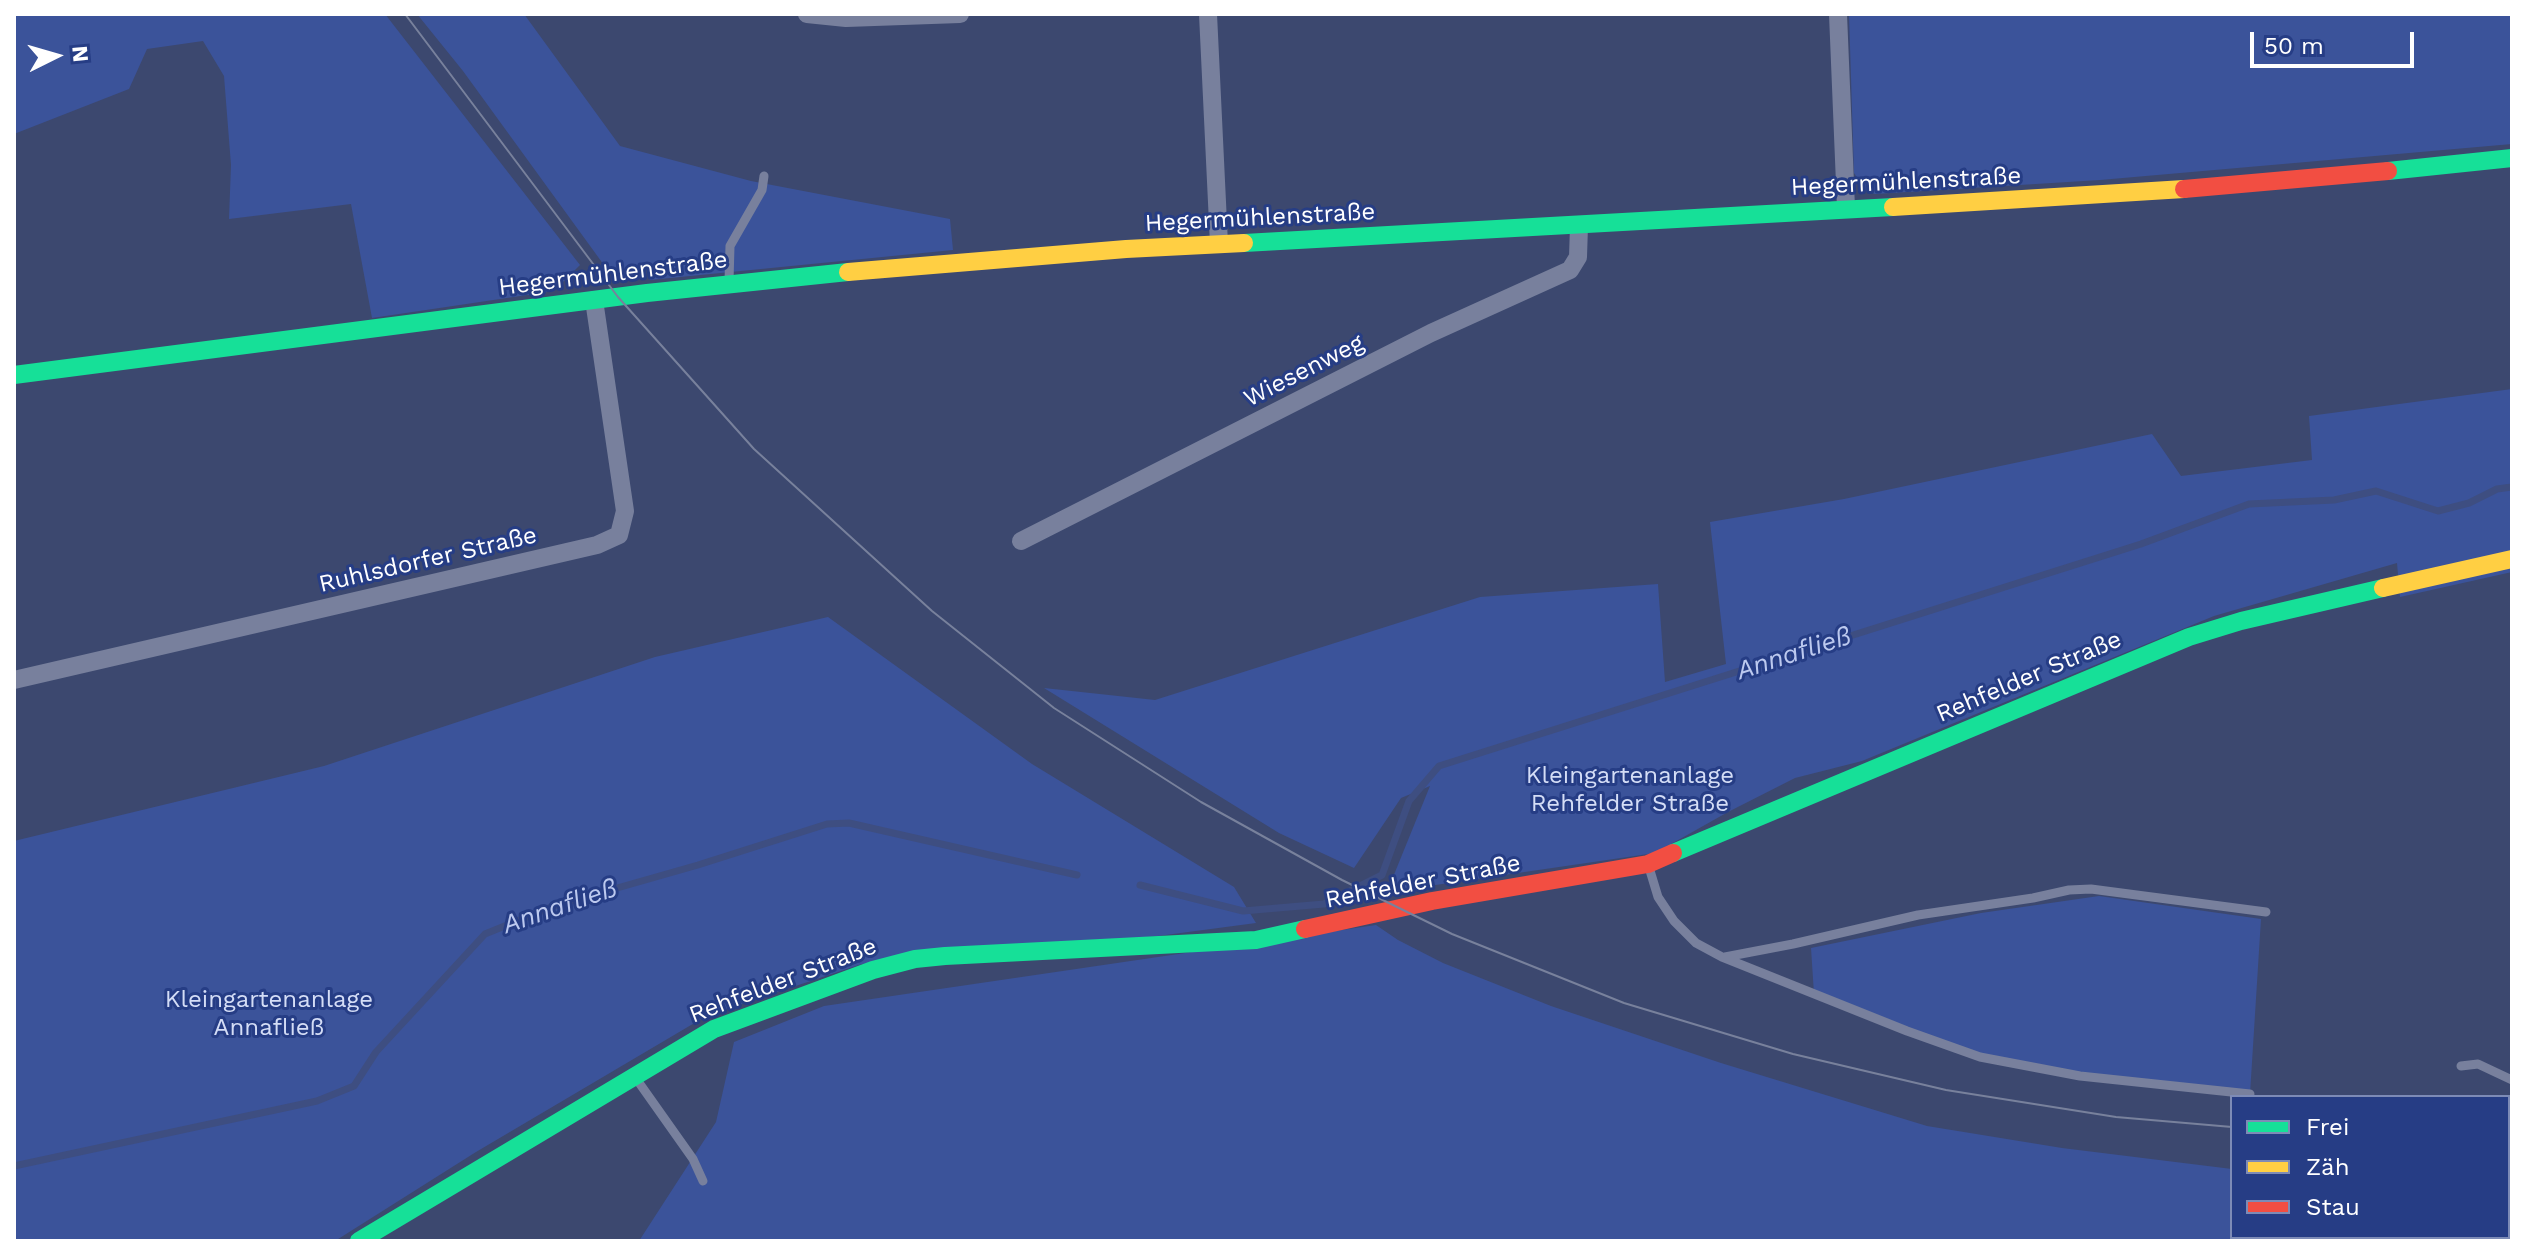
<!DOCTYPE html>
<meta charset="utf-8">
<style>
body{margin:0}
#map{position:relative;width:2526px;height:1255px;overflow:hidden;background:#3c486f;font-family:"Work Sans",sans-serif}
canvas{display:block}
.frame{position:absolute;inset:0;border:16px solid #fff;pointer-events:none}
.legend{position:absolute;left:2230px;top:1095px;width:280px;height:144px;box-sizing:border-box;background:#263d85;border:2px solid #7d8bb6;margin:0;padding:10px 14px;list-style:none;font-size:24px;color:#fff}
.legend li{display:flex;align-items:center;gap:16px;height:40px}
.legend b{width:40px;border:2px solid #7d8bb6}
.north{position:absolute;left:16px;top:16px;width:80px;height:80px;-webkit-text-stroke:6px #263d85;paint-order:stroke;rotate:85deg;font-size:22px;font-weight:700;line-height:32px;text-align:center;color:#fff}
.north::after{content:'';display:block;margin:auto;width:28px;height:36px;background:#fff;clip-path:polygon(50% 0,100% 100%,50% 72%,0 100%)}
.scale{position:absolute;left:2250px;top:32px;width:164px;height:36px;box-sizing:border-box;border:4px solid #fff;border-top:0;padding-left:10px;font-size:24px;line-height:28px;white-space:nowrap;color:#fff;-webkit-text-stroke:6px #263d85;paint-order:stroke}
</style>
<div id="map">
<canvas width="2526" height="1255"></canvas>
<div class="frame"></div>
<ul class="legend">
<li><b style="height:10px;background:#16e098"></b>Frei</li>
<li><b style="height:10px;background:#ffcf43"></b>Zäh</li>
<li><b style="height:10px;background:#f24e42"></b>Stau</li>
</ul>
<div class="north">N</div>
<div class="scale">50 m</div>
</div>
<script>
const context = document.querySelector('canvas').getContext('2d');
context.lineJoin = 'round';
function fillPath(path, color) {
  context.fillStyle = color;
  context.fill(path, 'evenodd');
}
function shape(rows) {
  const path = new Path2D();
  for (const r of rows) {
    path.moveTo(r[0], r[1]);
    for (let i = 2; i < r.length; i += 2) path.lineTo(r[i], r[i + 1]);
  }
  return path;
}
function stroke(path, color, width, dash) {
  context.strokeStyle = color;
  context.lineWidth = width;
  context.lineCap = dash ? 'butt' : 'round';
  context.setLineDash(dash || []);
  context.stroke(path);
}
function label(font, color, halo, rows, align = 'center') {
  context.font = font + ' "Work Sans",sans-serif';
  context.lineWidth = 6;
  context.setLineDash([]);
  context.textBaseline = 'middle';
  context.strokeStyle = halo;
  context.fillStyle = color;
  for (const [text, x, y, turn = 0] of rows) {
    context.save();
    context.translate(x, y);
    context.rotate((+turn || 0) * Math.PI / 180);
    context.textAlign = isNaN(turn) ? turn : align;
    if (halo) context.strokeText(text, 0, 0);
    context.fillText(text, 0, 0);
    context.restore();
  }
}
const green = shape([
 [14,14,385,14,580,265,554,291,372,318,351,204,229,219,231,165,224,76,203,41,147,49,129,89,14,134],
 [417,14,524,14,620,146,751,181,950,219,953,250,650,280,646,268,617,274,609,272,463,71],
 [1849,14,2512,14,2512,144,2100,180,1875,194,1865,190,1854,173],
 [2512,389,2512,572,2400,597,2397,563,2214,616,1862,761,1795,778,1728,812,1655,853,1408,889,1391,882,1430,786,1401,798,1354,868,1279,833,1044,688,1155,700,1480,597,1658,584,1665,682,1726,664,1710,522,1844,499,2152,434,2181,476,2312,460,2309,416],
 [828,617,1032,764,1234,887,1256,923,1158,936,862,964,708,1015,476,1152,335,1241,14,1241,14,841,324,766,655,657],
 [2099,896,2261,919,2250,1094,2145,1083,1980,1057,1814,994,1811,948,1981,913],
 [1376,925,1398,940,1443,963,1551,1006,1721,1063,1927,1126,2062,1148,2232,1169,2232,1237,2508,1237,2508,1174,2512,1173,2512,1241,639,1241,716,1122,734,1042,824,1006]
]);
const stream = shape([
 [1140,885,1243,911,1324,904,1382,875,1409,801,1439,766,2141,544,2249,504,2334,500,2376,491,2438,511,2469,503,2497,489,2512,487],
 [14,1166,317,1101,354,1086,376,1052,485,934,554,906,698,865,827,824,849,823,1077,875]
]);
const lane = shape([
 [729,281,730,246,762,190,764,176],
 [1648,864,1658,897,1674,921,1696,943,1722,957,1907,1031,1980,1057,2080,1076,2250,1094],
 [1725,957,1793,944,1918,915,2033,898,2069,890,2091,889,2266,912],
 [2461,1066,2478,1064,2512,1080],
 [635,1077,693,1159,703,1181]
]);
const street = shape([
 [807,14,846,18,960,14],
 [1208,14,1219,244],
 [1838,14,1846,208],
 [1021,541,1431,333,1570,270,1578,257,1579,226],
 [14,680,597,545,619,535,625,511,594,300]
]);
const fast = shape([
 [2388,171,2512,158],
 [1244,243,1893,207],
 [14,375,647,293,848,272],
 [1673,853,2189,637,2241,621,2383,588],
 [359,1241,714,1029,873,970,915,959,945,956,1256,940,1305,929]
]);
const slow = shape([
 [1893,207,2184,189],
 [848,272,1126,249,1244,243],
 [2383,588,2512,559]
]);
const jam = shape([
 [2184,189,2388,171],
 [1305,929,1432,901,1648,864,1673,853]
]);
const tram = shape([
 [405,14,618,297,754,449,932,611,1054,708,1201,802,1342,880,1452,934,1624,1003,1793,1054,1946,1090,2116,1117,2232,1127],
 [2508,1130,2512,1130]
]);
const streetNames = [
 ["Hegermühlenstraße",1906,182,-3],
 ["Hegermühlenstraße",1260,218,-3],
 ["Hegermühlenstraße",613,274,-7],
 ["Wiesenweg",1304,371,-27],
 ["Ruhlsdorfer Straße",428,560,-13],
 ["Rehfelder Straße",2029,677,-23],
 ["Rehfelder Straße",1423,882,-11],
 ["Rehfelder Straße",783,981,-21]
];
const parkNames = [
 ["Kleingartenanlage",1630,776],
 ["Rehfelder Straße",1630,804],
 ["Kleingartenanlage",269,1000],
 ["Annafließ",269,1028]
];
const waterNames = [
 ["Annafließ",1794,654,-18],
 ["Annafließ",560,907,-19]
];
fillPath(green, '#3b539a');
stroke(stream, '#3e4e81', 7);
stroke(lane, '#78809d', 9);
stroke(street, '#78809d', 18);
stroke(fast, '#16e098', 18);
stroke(slow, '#ffcf43', 18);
stroke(jam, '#f24e42', 18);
stroke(tram, '#78819c', 2);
label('24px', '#fff', '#263d85', streetNames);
label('24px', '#d4ddf6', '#263d85', parkNames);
label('italic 26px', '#bcc9ef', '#263d85', waterNames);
</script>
